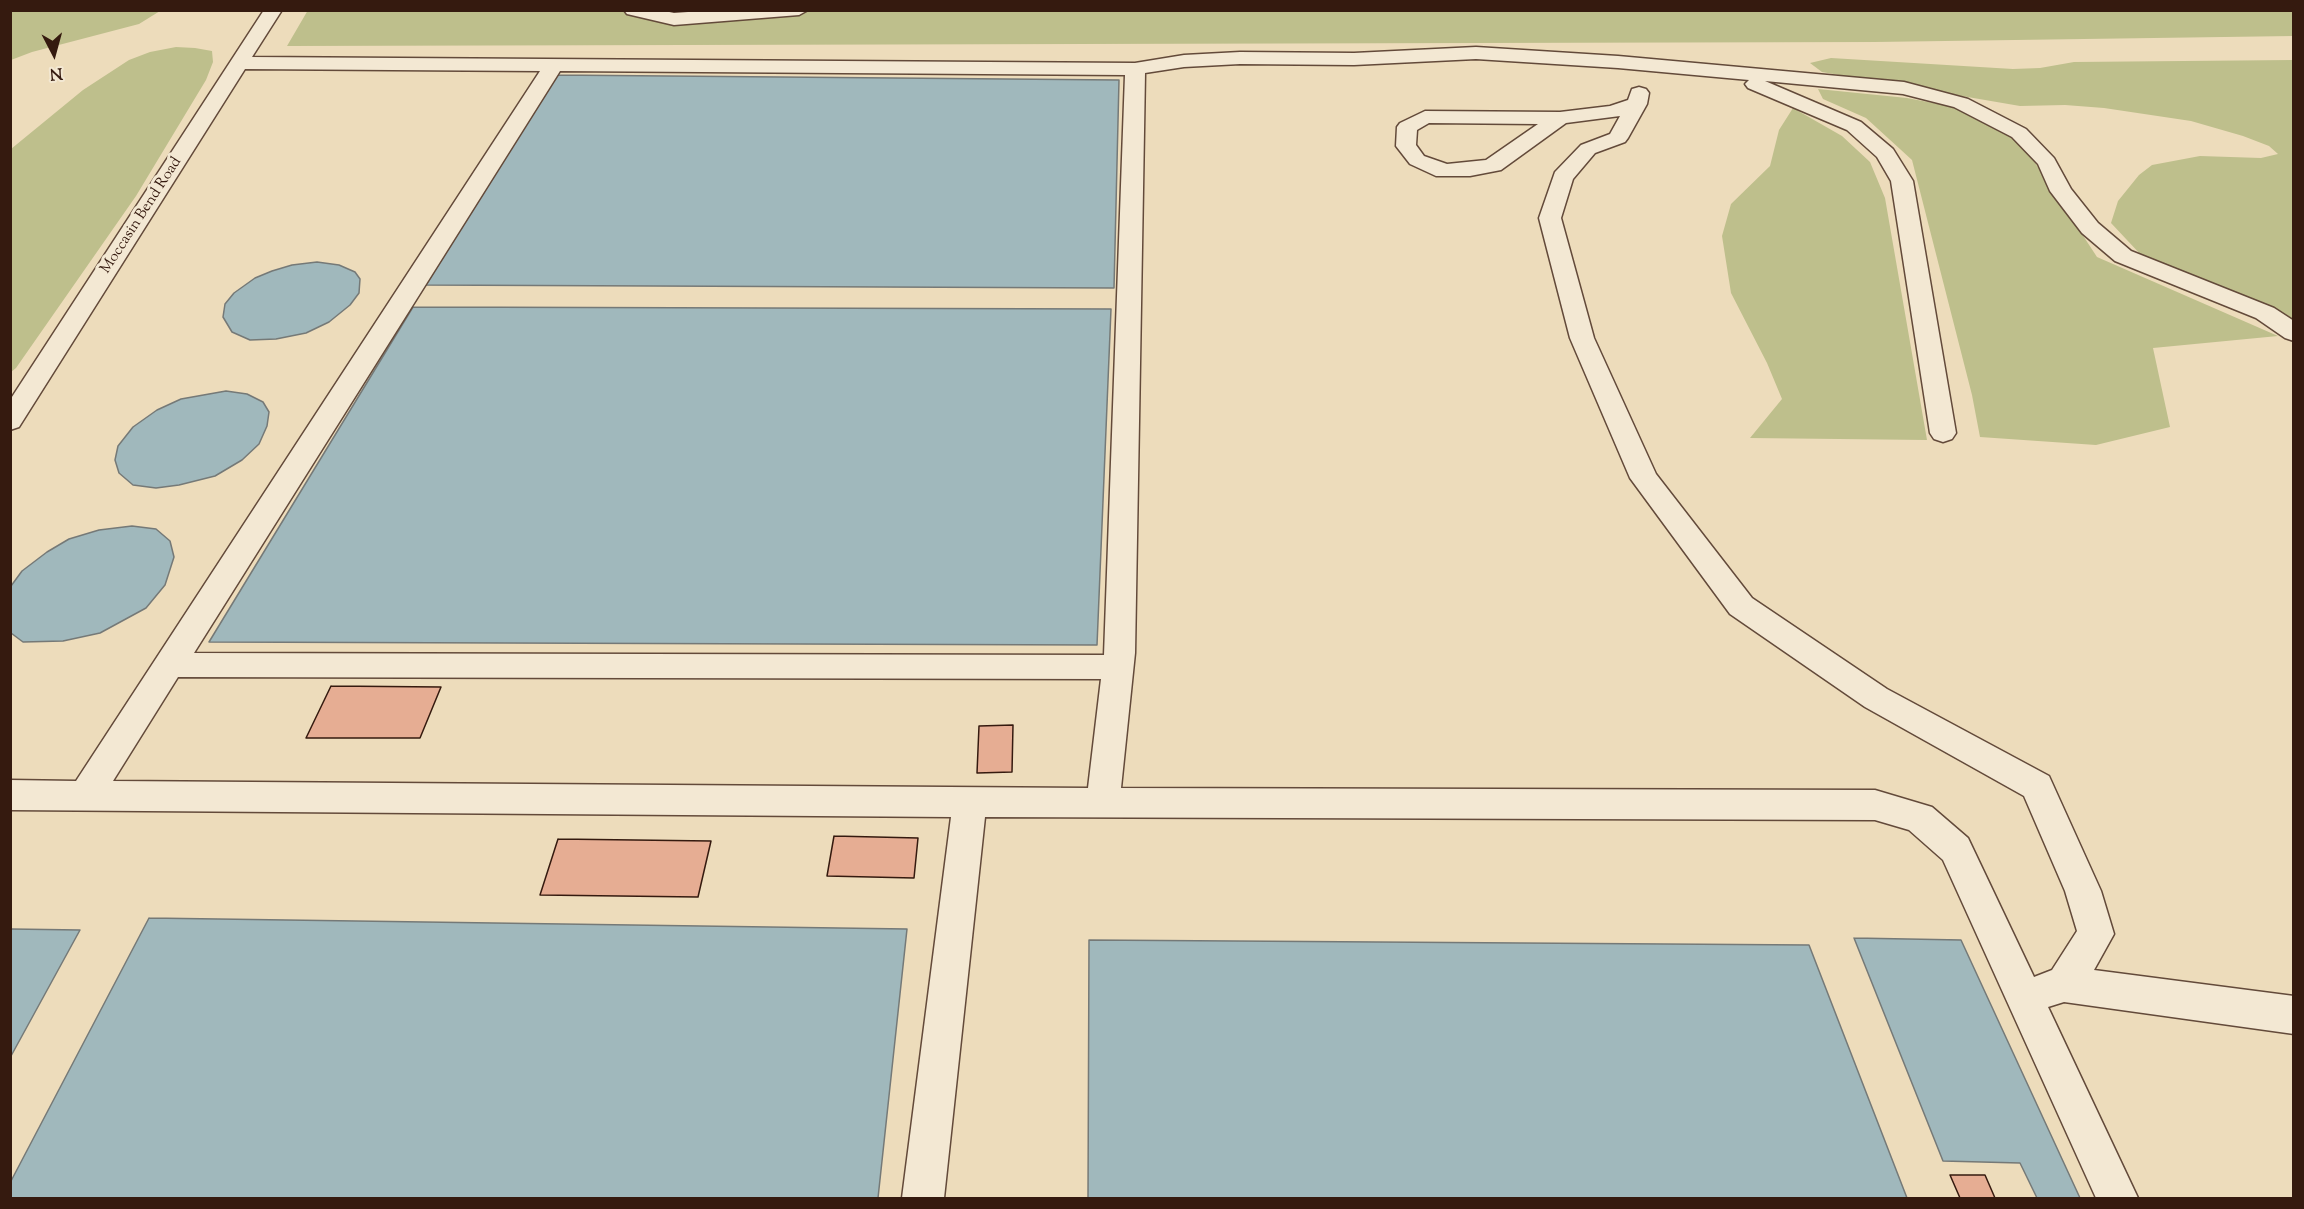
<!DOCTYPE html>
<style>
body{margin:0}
#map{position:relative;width:2304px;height:1209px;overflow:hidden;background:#eddcbb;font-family:"Sorts Mill Goudy",serif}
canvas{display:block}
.frame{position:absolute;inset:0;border:12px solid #351a0f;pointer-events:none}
.north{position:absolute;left:24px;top:24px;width:60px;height:60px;-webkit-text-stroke:4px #f3e8d3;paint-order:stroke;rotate:174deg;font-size:16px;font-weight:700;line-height:24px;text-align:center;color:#351a0f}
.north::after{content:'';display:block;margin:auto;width:21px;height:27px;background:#351a0f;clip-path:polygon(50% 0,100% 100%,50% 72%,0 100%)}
</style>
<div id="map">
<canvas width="2304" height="1209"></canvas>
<div class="frame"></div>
<div class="north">N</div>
</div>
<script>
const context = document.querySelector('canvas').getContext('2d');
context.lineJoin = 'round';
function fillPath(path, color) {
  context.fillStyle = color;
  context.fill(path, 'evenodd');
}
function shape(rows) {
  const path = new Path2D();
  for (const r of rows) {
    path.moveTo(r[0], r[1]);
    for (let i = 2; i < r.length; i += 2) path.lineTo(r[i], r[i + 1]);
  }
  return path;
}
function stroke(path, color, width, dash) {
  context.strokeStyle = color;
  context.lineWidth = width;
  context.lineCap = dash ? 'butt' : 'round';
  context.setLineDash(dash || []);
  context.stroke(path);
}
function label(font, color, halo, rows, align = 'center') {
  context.font = font + ' "Sorts Mill Goudy",serif';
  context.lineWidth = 6;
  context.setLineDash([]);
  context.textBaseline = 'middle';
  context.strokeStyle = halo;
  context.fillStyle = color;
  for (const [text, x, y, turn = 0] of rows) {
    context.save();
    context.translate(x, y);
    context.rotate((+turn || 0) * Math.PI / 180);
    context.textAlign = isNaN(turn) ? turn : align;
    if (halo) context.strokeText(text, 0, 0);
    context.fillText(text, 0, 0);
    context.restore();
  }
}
const green = shape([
 [11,10,160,10,160,11,139,24,32,52,11,60],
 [308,10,2294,11,2293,36,1875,42,287,46],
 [176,47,195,48,212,51,213,62,206,80,136,196,16,368,11,372,11,149,83,90,129,60,150,52],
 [1831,58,2013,69,2040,68,2074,62,2293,60,2293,323,2142,256,2111,223,2118,201,2139,175,2152,165,2200,156,2261,158,2278,154,2269,146,2243,136,2191,121,2104,108,2065,105,2020,106,1822,72,1810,63],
 [1818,89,1907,98,1959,108,2012,134,2036,164,2097,257,2278,336,2153,348,2170,427,2096,445,1980,437,1972,395,1912,160,1866,118,1823,99],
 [1793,108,1842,136,1870,162,1885,198,1927,440,1750,438,1782,399,1767,363,1731,293,1722,236,1731,204,1770,166,1779,130]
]);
const water = shape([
 [554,75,1119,80,1114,288,423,285,554,75],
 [317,262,339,265,355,272,360,279,359,293,350,305,329,322,306,333,276,339,250,340,232,332,223,317,225,304,234,293,255,278,272,271,292,265,317,262],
 [413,307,1111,309,1097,645,209,642,413,307],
 [226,391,247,394,263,402,269,412,267,426,259,444,242,460,215,476,179,485,156,488,133,485,119,473,115,460,118,446,133,427,157,410,181,399,226,391],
 [132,526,156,529,170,541,174,557,165,585,146,608,100,633,63,641,23,642,11,633,11,586,22,571,47,552,69,539,99,530,132,526],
 [149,918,907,929,878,1198,11,1198,11,1181,149,918],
 [11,929,80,930,11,1056,10,929,11,929],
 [1854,938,1961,940,2080,1198,2037,1198,2020,1163,1943,1161,1854,938],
 [1089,940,1809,945,1907,1198,1088,1198,1089,940]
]);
const building = shape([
 [331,686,441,687,420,738,306,738,331,686],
 [1013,725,1012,772,977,773,979,726,1013,725],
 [834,836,918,838,914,878,827,876,834,836],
 [558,839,711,841,698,897,540,895,558,839],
 [1950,1175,1985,1175,1995,1198,1960,1198,1950,1175]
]);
const minor = shape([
 [264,10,282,10,252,57,1135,63,1184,55,1240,52,1354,53,1476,47,1618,56,1904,82,1968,99,2026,129,2054,158,2071,189,2098,223,2131,251,2274,308,2294,321,2294,341,2285,338,2256,318,2115,261,2082,233,2050,191,2038,164,2012,137,1954,107,1903,94,1765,81,1861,122,1893,149,1913,181,1956,433,1952,439,1943,442,1934,439,1930,433,1891,181,1877,157,1847,130,1748,88,1745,84,1749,80,1618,68,1476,59,1354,65,1240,64,1184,67,1145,73,1135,653,1121,788,1875,790,1932,807,1968,838,2034,977,2052,970,2077,931,2065,891,2024,796,1865,707,1730,614,1630,478,1570,338,1539,218,1555,172,1581,145,1610,134,1620,116,1566,123,1501,170,1470,176,1436,176,1410,164,1396,146,1397,127,1400,123,1425,111,1560,112,1610,106,1628,100,1632,89,1639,87,1646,89,1649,93,1647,104,1628,138,1625,142,1595,153,1573,179,1561,218,1594,338,1656,474,1752,598,1887,689,2049,776,2101,891,2114,934,2094,970,2294,996,2294,1034,2064,1002,2048,1007,2138,1198,2096,1198,1943,860,1909,830,1875,820,985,817,944,1198,902,1198,951,817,10,810,10,780,76,781,540,71,245,69,19,427,10,430,10,400,264,10],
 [560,71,1125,75,1104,655,194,653,560,71],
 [1429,123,1538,124,1486,160,1447,164,1424,156,1416,145,1417,130,1429,123],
 [178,677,1101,679,1088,788,113,781,178,677],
 [624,10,660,10,674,13,716,10,808,10,799,15,674,25,627,14,624,10]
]);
const farStreetnames = [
 ["Moccasin Bend Road",142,216,-57]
];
fillPath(green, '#bebf8c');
fillPath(water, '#a0b8bc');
stroke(water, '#757977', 1.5);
fillPath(building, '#e6ad93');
stroke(building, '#351a0f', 1.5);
stroke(minor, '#634a3a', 3);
fillPath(minor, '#f3e8d3');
label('15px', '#351a0f', '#f3e8d3', farStreetnames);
</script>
